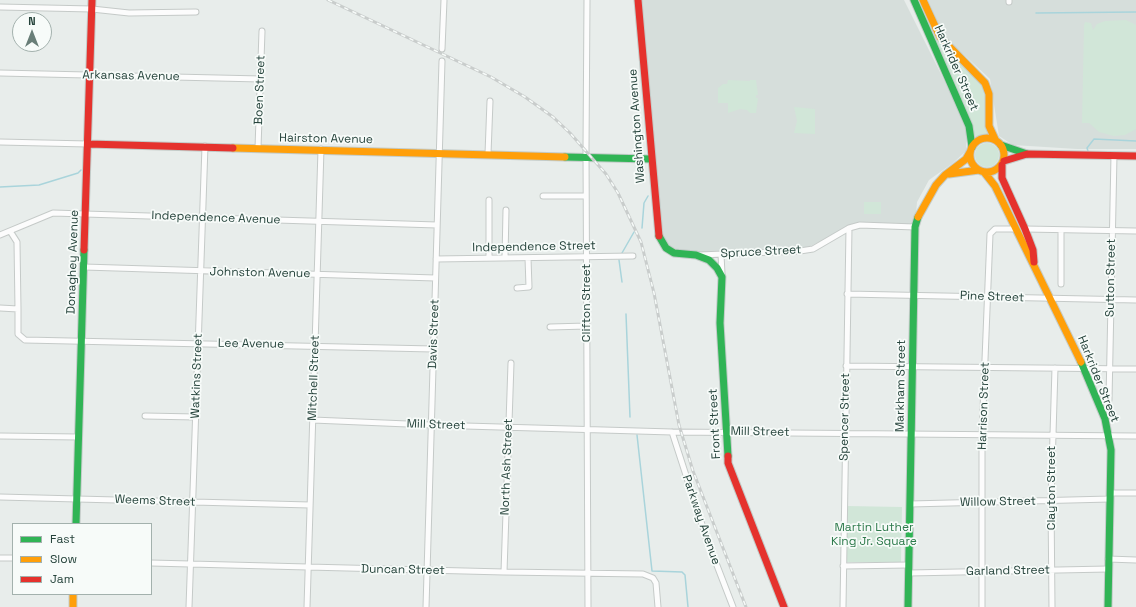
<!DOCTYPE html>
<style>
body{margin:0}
#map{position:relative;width:1136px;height:607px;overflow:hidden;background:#e8edeb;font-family:"Space Grotesk",sans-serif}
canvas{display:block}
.legend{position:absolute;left:12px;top:523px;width:140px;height:72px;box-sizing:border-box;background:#f7fbf9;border:1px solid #a3b1ad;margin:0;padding:5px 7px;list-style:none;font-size:12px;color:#24423a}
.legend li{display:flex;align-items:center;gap:8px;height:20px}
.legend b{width:20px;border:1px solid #a3b1ad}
.north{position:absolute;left:12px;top:12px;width:40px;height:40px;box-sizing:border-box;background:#f7fbf9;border:1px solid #a3b1ad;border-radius:50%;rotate:0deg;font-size:11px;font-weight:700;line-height:16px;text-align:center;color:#24423a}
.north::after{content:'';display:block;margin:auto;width:14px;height:18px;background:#697e78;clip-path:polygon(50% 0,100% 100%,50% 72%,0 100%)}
</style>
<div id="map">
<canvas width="1136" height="607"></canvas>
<ul class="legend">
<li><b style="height:5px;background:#30b455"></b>Fast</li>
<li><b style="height:5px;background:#ff9f0a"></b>Slow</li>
<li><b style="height:5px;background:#e5322d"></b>Jam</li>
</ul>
<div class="north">N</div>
</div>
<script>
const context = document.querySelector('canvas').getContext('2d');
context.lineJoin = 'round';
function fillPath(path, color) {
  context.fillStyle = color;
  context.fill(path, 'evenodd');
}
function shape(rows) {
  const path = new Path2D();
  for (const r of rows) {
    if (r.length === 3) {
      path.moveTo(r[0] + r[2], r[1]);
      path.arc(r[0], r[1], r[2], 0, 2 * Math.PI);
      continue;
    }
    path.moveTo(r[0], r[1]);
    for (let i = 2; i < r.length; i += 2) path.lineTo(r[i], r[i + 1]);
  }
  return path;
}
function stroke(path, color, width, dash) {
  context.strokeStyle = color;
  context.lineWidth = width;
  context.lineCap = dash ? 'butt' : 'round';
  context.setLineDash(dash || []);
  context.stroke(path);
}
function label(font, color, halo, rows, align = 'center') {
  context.font = font + ' "Space Grotesk",sans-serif';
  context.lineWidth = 3.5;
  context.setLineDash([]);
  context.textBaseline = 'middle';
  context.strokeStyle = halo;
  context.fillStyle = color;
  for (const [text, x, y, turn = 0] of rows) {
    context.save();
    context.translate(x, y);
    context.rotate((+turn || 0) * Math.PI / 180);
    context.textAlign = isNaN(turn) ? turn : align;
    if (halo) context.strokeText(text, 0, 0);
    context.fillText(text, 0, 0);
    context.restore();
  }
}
const built = shape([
 [641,0,904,0,967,126,966,151,953,163,929,180,917,202,915,227,849,228,800,251,684,255,666,248,655,223],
 [928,0,1136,0,1136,149,1077,149,1013,145,999,136,990,79,944,36]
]);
const green = shape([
 [916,0,920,0,936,37,980,81,986,94,986,126,988,135,976,138],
 [1126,20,1136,25,1136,129,1125,135,1114,136,1099,132,1089,123,1082,123,1084,25,1085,22,1091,23,1093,30,1097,24,1105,21],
 [728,80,750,81,750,80,756,80,758,95,756,95,756,98,758,98,756,113,750,113,747,110,740,109,728,113,728,103,718,103,718,88,723,84,727,84],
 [794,107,815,109,815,134,794,133,797,121],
 [987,155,12],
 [864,202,881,202,881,214,864,214],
 [847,506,902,507,901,562,847,562]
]);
const stream = shape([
 [1036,13,1136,12],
 [1088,151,1087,148,1094,139,1136,141],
 [0,187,39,185,78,173,81,170],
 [642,228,644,203,648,196],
 [622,253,634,232],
 [619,260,622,282],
 [626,314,630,417],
 [637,435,652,571,682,572,685,575,688,607]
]);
const street = shape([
 [587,0,586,149,588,607],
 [1009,2,1009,0],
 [0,7,92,9,129,13,196,12],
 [442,49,444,0],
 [0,73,261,79],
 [0,142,88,144],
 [258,148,262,31],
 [488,154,490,101],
 [543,196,586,196],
 [1025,229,1136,231],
 [10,231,17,242,18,309],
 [0,235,53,213,437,225],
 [721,254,722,274],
 [699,255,800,251,813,249,849,228,860,225,915,227],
 [489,258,489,200],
 [505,258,506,210],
 [436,259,633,256],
 [84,267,435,278],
 [1061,284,1061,230],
 [517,288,529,287,528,258],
 [847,294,1136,300],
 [0,308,18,309,18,334,25,340,433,349],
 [550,327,587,326],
 [846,366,1136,369],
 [1109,400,1114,155],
 [145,416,196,417],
 [313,420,431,425,672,432,1136,436],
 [672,432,706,537,733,607],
 [0,436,79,437],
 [1110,493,1136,493],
 [0,497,310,505],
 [910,504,1110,499],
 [0,558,13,558],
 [1108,559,1136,560],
 [151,563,504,572,643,574,653,578,656,583,658,607],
 [843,566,909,565],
 [504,572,511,363],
 [909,573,1108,569],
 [189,607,205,146],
 [307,607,321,149],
 [426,607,442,61],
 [843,607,849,228],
 [982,607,982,435,990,234,995,229,1016,229],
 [1052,607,1051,501,1055,368]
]);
const fast = shape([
 [914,0,969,126,972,147],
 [1001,145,1027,154],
 [565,157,651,159],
 [659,236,666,248,674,253,696,255,709,260,717,268,722,277,720,323,728,456],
 [1081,362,1105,419,1111,450,1108,607],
 [76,524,84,250],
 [908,607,915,227,918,217]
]);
const slow = shape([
 [923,0,940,37,985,83,989,94,989,126,995,139],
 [987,155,17],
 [233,148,565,157],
 [984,172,995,186,1081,362],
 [949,174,979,170],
 [918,217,936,185,945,175,966,159,970,152],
 [73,594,73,607]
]);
const jam = shape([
 [638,0,659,236],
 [88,144,233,148],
 [1004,161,1027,154,1136,156],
 [1002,165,1002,178,1025,229,1033,250,1034,262],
 [84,250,92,0],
 [728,456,728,463,784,607]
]);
const rail = shape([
 [328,0,491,77,525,97,553,117,570,133,606,174,618,193,641,242,654,293,679,425,693,471,746,607]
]);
const streetNames = [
 ["Harkrider Street",956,68,66],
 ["Arkansas Avenue",131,76,1],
 ["Boen Street",260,90,-88],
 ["Washington Avenue",637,126,-94],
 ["Hairston Avenue",326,139,1],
 ["Independence Avenue",216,218,2],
 ["Independence Street",534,247,-1],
 ["Spruce Street",761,252,-3],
 ["Donaghey Avenue",73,262,-88],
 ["Johnston Avenue",260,273,1],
 ["Sutton Street",1111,278,-89],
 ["Pine Street",992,297,2],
 ["Clifton Street",587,303,-90],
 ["Davis Street",434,334,-88],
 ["Lee Avenue",251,344,1],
 ["Watkins Street",197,376,-88],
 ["Mitchell Street",314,378,-88],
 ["Harkrider Street",1098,379,68],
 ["Markham Street",901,386,-89],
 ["Harrison Street",984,406,-88],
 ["Spencer Street",845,417,-89],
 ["Front Street",715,424,-93],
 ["Mill Street",436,425,2],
 ["Mill Street",760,432,1],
 ["North Ash Street",507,467,-88],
 ["Clayton Street",1052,488,-90],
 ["Weems Street",155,501,2],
 ["Willow Street",998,502,-1],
 ["Parkway Avenue",701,520,71],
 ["Duncan Street",403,570,1],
 ["Garland Street",1008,571,-1]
];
const parkNames = [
 ["Martin Luther",874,528],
 ["King Jr. Square",874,542]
];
fillPath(built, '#d6dedb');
fillPath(green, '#d1e6d8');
stroke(stream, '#a9d4db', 1.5);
stroke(street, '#c5cac8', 7);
stroke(fast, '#c3cbc8', 9);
stroke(slow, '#c3cbc8', 9);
stroke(jam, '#c3cbc8', 9);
stroke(street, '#fcfcfc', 5);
stroke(fast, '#30b455', 7);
stroke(slow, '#ff9f0a', 7);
stroke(jam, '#e5322d', 7);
stroke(rail, '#c9cdcc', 3);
stroke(rail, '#f7fbf9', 1.5, [4.5]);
label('12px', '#24423a', '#f7fbf9', streetNames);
label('12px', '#2d7a4b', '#f7fbf9', parkNames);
</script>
